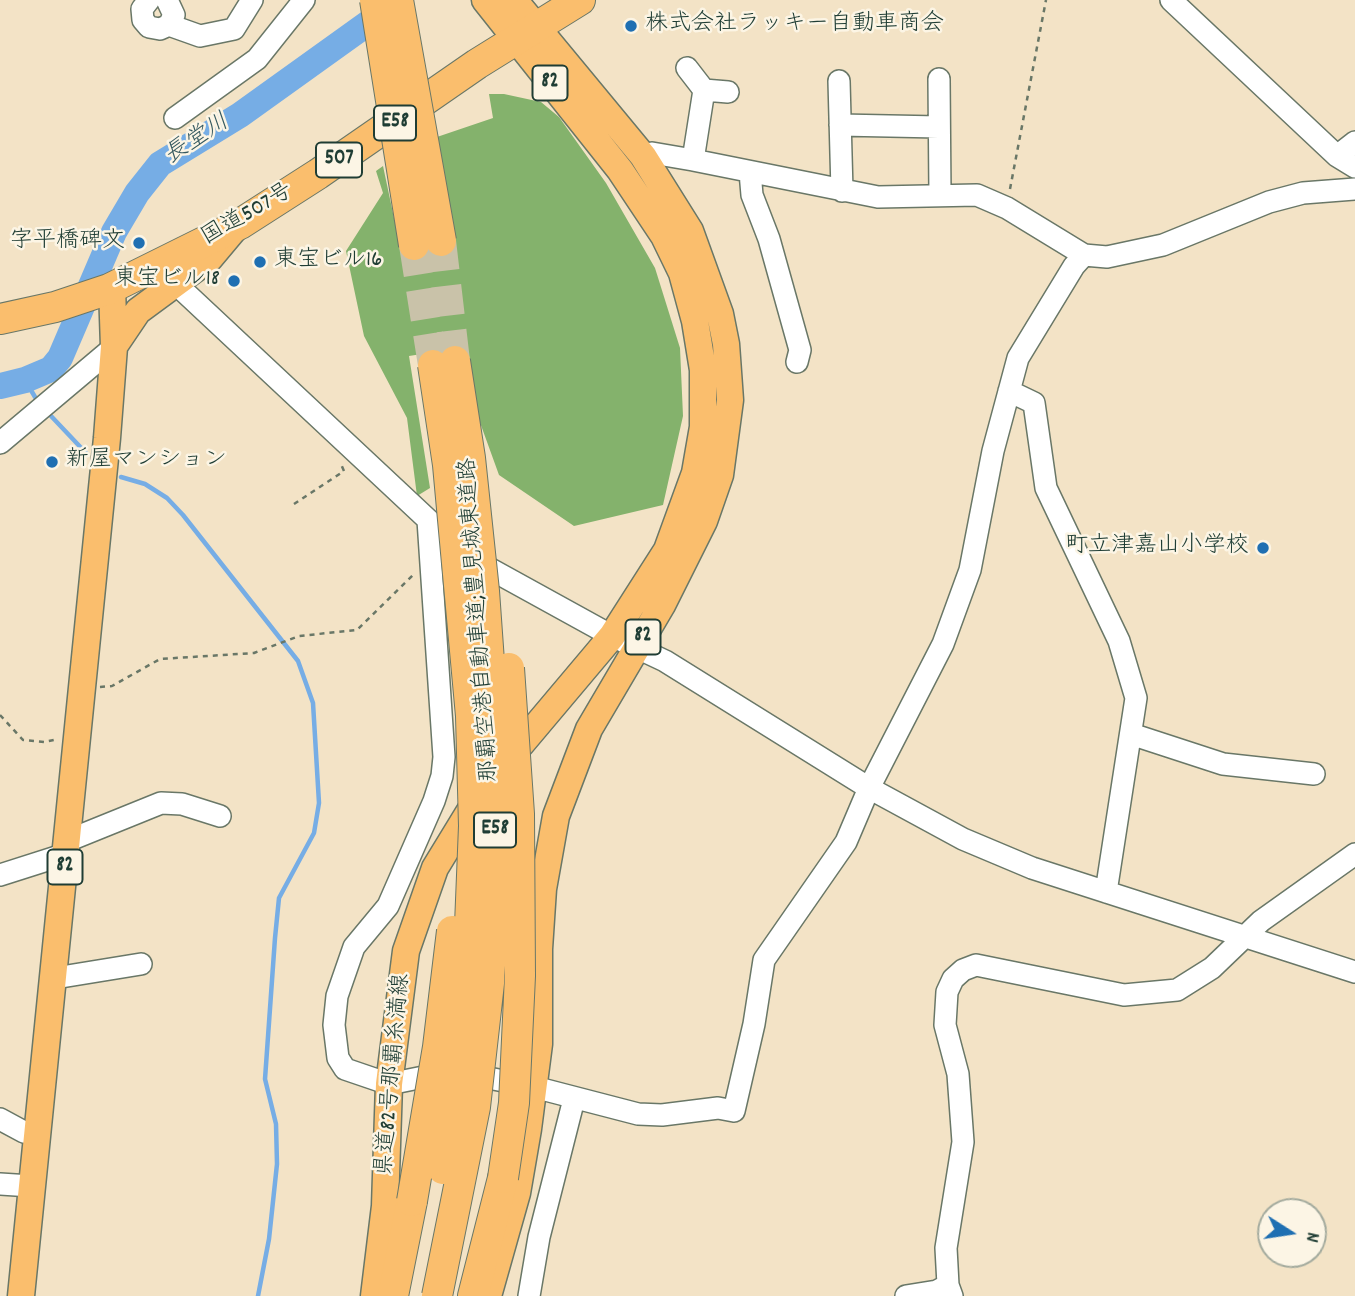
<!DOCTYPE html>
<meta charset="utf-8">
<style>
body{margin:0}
#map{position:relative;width:1355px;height:1296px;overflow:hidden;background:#f3e3c6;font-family:Dekko,sans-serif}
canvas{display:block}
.north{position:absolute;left:1257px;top:1198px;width:70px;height:70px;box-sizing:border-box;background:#fcf5e5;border:2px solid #a4ab9e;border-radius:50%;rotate:102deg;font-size:19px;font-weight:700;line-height:28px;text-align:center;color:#1f3d34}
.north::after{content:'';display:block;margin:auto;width:24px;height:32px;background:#1f6fb2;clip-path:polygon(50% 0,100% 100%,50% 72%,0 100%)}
</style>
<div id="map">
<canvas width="1355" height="1296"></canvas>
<div class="north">N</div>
</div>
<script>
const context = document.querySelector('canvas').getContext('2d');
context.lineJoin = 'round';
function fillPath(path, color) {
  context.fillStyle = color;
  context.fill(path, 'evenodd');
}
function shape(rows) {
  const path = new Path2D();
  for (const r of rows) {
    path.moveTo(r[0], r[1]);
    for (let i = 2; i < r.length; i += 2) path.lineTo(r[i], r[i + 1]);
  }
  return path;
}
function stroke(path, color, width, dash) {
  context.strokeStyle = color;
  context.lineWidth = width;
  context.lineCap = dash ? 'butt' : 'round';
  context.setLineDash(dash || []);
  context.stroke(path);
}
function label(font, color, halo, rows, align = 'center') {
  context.font = font + ' Dekko,"Klee One",sans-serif';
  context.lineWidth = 5;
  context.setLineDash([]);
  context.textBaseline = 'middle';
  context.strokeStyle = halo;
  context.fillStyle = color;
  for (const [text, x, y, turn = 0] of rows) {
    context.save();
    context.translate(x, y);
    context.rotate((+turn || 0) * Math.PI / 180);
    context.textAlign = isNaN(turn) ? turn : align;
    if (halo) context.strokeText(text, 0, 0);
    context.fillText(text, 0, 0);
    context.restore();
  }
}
const forest = shape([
 [489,94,504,94,541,102,559,117,606,183,655,268,680,348,683,416,663,505,574,526,499,475,478,417,466,347,409,356,430,488,417,496,407,418,364,336,346,251,383,193,376,171,383,166,401,251,448,246,434,138,493,118]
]);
const stream = shape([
 [25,380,35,397],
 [51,416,87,454],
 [121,477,145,484,167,498,183,515,298,661,313,703,319,803,314,833,279,898,275,938,265,1079,276,1124,277,1164,269,1239,258,1296]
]);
const river = shape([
 [0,386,25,380,51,369,60,358,114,232,137,193,160,164,240,115,392,6]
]);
const highwayTunnel = shape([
 [441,241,455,361],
 [414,245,433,365]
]);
const path = shape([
 [1010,189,1046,0],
 [294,504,344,471,340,462],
 [100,687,112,686,160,659,254,653,299,636,357,630,413,575],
 [0,715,23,740,44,742,58,739]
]);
const minor = shape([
 [149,0,142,9,143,20,149,27,160,29,169,25,174,15,167,0],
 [1171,0,1337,156,1355,167],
 [169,25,200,36,234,29,252,0],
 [687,68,704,90,693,160],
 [939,79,940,195],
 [839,81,842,191],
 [704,90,728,92],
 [175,118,257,59,304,0],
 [840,125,939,127],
 [643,156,652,153,693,160,878,197,977,195,1007,208,1084,255,1107,257,1163,245,1269,202,1303,193,1355,189],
 [1337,156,1355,142],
 [750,172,752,195,769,239,800,350,797,362],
 [176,284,439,530],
 [1009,391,1034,403,1046,488,1119,641,1136,698,1106,892],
 [0,443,114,347],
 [428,520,444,757,442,776,434,801,388,906,354,947,337,996,334,1025,338,1058,345,1069,389,1084,453,1071,534,1087,638,1114,662,1115,718,1108,734,1111,754,1024,764,960,846,842,869,788,943,644,970,570,993,451,1018,358,1074,266,1084,255],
 [474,560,612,636,665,661,869,788,963,839,1032,868,1355,972],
 [1131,734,1223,764,1314,774],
 [67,841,161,803,182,804,220,816],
 [0,875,66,854],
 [55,978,141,964],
 [0,1119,24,1132,38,1134],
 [0,1184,31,1186],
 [529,1296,539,1237,574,1099],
 [906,1296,937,1291,948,1285],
 [952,1296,948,1285,946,1248,963,1142,958,1074,945,1025,947,992,953,979,963,970,976,965,1124,995,1177,990,1212,968,1261,921,1355,854]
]);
const major = shape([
 [485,0,620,170,664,236,682,273,695,321,703,370,703,427,695,473,667,550,612,636,505,763],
 [115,345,138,311,210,258,236,227],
 [21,1296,107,438,114,347,112,288],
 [374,1296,385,1206,389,1084,406,951,435,868,479,796],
 [488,1296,517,1193,528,1129,539,1044,539,949,543,889,556,816,589,729,662,605,704,521,720,475,730,400,726,344,720,314,690,231,643,156,514,0]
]);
const highway = shape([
 [0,319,55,307,109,289,240,224,318,174,477,64,580,0],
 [393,1296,412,1201],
 [473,1296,503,1178]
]);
const highwayBridge = shape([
 [375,0,414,245],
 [398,0,441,241],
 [433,365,448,465,471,716,474,826,467,999,454,1105,443,1169],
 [503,1178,514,1103,520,976,519,814,509,668],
 [412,1201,438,1047,452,931],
 [437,1296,475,1107,489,983,496,852,493,718,484,591,470,458,455,361]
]);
const markers = [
 [631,26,7,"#1f6fb2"],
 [139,243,7,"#1f6fb2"],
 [260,262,7,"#1f6fb2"],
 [234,281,7,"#1f6fb2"],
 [52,462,7,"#1f6fb2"],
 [1263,548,7,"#1f6fb2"]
];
const shields = [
 [550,83,35],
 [395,123,42],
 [339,160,46],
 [643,637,35],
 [495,830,42],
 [65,867,35]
];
const shieldNames = [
 ["82",550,83],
 ["E58",395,123],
 ["507",339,160],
 ["82",643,637],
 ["E58",495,830],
 ["82",65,867]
];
const poiNames = [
 ["株式会社ラッキー自動車商会",645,26],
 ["字平橋碑文",125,243,"right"],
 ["東宝ビル16",274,262],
 ["東宝ビル18",220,281,"right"],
 ["新屋マンション",66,462],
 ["町立津嘉山小学校",1249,548,"right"]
];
const streetNames = [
 ["国道507号",248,216,-30],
 ["那覇空港自動車道;豊見城東道路",481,620,-94],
 ["県道82号那覇糸満線",395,1075,-85]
];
const waterNames = [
 ["長堂川",198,141,-33]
];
fillPath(forest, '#84b26c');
stroke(stream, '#76ade5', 4.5);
stroke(river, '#76ade5', 26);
stroke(highwayTunnel, '#c9c2a9', 30, [30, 15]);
stroke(minor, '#697767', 24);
stroke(major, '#697767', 29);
stroke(highway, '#697767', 32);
stroke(path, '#697767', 2.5, [5, 5]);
stroke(minor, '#fff', 21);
stroke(major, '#fabe6d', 26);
stroke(highway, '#fabe6d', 30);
stroke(highwayBridge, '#697767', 32, []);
stroke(highwayBridge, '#fabe6d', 30);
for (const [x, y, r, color] of markers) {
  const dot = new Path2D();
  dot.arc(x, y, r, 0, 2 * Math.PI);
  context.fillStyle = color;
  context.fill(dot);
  stroke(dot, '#fcf5e5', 2.5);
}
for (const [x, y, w] of shields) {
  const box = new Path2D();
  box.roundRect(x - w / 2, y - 17.5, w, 35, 5);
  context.fillStyle = '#fcf5e5';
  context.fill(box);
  stroke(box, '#1f3d34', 2);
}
label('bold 21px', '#1f3d34', null, shieldNames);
label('23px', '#1f3d34', '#fcf5e5', poiNames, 'left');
label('23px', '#1f3d34', '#fcf5e5', streetNames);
label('italic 24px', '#355960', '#fcf5e5', waterNames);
</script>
